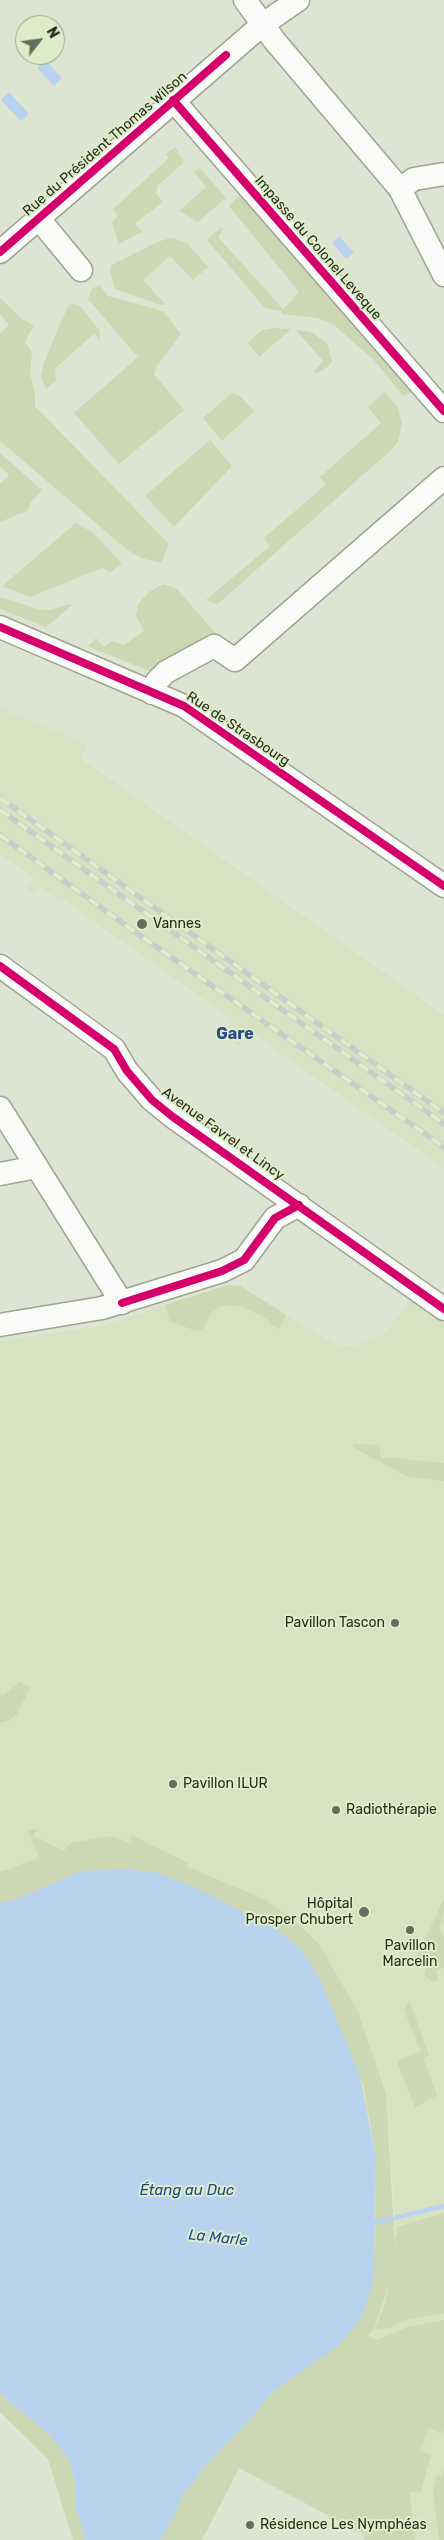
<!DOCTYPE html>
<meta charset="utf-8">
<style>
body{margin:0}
#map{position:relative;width:444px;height:2540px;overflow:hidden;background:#dde4d1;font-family:Rubik,sans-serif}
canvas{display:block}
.north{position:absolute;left:15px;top:15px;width:50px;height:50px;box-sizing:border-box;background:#dfecc9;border:1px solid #96a085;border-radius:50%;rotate:60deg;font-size:14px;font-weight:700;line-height:20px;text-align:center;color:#282d20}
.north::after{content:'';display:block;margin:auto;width:18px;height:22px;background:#676d5e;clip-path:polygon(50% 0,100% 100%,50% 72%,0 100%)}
</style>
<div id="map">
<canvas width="444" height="2540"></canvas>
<div class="north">N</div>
</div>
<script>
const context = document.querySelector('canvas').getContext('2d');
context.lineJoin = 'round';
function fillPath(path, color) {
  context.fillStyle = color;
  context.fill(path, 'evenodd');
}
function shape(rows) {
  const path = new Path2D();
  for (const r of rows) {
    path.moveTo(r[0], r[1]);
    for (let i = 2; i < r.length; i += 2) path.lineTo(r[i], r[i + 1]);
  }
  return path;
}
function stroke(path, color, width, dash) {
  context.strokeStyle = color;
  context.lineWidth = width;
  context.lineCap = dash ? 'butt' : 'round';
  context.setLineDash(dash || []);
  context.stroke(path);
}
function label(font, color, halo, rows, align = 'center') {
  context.font = font + ' Rubik,sans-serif';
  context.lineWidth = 4;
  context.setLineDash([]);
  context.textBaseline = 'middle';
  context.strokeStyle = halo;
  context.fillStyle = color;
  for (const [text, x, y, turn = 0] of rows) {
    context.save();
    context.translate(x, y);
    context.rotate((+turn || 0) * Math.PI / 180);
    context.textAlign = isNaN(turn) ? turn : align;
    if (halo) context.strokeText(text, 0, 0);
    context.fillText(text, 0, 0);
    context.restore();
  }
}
const built = shape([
 [0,708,88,745,80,758,444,1015,444,1168,250,1032,239,1046,223,1035,233,1020,58,896,56,898,40,887,35,894,26,889,34,878,0,854],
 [228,1285,240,1286,333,1343,343,1346,358,1345,376,1339,386,1332,413,1297,444,1320,444,2540,364,2540,365,2535,239,2468,396,2234,389,2127,0,1888,0,1341,105,1325]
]);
const green = shape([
 [175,147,184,162,157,186,156,193,163,202,134,224,143,231,119,244,112,222,118,216,113,209,169,158,166,154],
 [200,168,226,198,198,222,179,211,206,187,194,172],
 [240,194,290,251,415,392,403,396,375,361,334,325,318,318,282,314,281,311,265,308,207,240,221,227,223,230,218,237,283,309,293,300,292,298,299,292,229,206],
 [171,238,187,243,208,267,193,280,170,256,143,280,165,304,161,305,115,289,110,270,111,265,157,242],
 [99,285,108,296,163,311,181,334,157,366,154,374,184,410,119,464,74,413,138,357,88,299,92,289],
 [0,298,22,319,34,325,25,342,32,352,30,374,35,392,35,406,169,544,161,563,141,558,126,549,0,441,0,334,9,325,0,314],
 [72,303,80,306,100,331,99,342,95,333,55,368,56,381,46,389,41,378,44,362,68,306],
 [274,328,291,329,259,357,248,343,262,330],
 [296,330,311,332,327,343,332,361,328,367,317,373,313,372,323,361],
 [385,392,397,406,402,424,398,442,391,450,221,601,216,604,206,600,270,546,264,538,326,484,320,477,381,423,368,407],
 [232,393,240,396,254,411,222,441,203,418],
 [210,440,232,466,174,527,145,496],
 [0,453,42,490,31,502,27,511,0,522,0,484,9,475,0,466],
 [76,523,92,532,122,563,110,573,102,568,30,597,2,586],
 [163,584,177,589,219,637,154,673,88,646,96,638,104,647,112,641,124,645,144,631,136,616,138,604,149,592],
 [0,597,41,610,50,610,70,604,72,605,46,627,0,609],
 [228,1285,240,1286,286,1315,279,1329,270,1324,268,1320,262,1316,241,1306,229,1305,219,1307,211,1313,203,1329,196,1331,170,1321,165,1305],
 [352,1444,379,1445,382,1459,385,1457,444,1463,444,1481,406,1476,353,1447],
 [20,1682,30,1688,17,1714,10,1720,0,1723,0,1695,3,1696],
 [37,1829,34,1836,64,1851,70,1843,111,1836,132,1844,131,1835,188,1863,186,1866,266,1900,300,1925,319,1944,358,2012,386,2094,395,2248,397,2227,444,2213,444,2313,405,2320,389,2328,375,2329,385,2305,389,2283,375,2326,368,2336,378,2340,407,2327,444,2320,444,2429,441,2434,429,2428,420,2450,431,2455,421,2491,410,2493,415,2540,364,2540,365,2535,239,2468,202,2540,160,2540,183,2493,195,2482,202,2469,250,2420,272,2392,356,2325,372,2287,375,2239,375,2153,364,2087,319,1977,301,1949,82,1871,28,1894,9,1901,0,1901,0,1872,39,1858,28,1830],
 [444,1898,444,1912,439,1930,444,1937,444,1968,436,1970,439,1980,433,1982,424,1975,426,1969,414,1963],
 [409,2000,429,2055,423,2058,437,2095,415,2108,397,2061,421,2051,404,2010],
 [0,2394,49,2434,66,2455,72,2470,76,2486,75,2505,86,2540,73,2540,48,2459,0,2412],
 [444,2470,444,2540,439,2540,433,2490,437,2476,441,2477]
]);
const water = shape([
 [45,60,62,78,54,86,37,68],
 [9,92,29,114,21,121,1,100],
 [339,236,354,253,346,259,332,243],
 [120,1869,155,1872,192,1886,277,1930,301,1949,319,1977,359,2073,375,2153,374,2271,372,2287,363,2314,356,2325,338,2346,272,2392,250,2420,202,2469,195,2482,183,2493,175,2515,160,2540,86,2540,75,2505,76,2486,72,2470,66,2455,49,2434,0,2394,0,1901,10,1901,28,1894,82,1871]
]);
const stream = shape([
 [374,2223,444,2206]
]);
const minor = shape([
 [245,0,274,40,400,189,444,275],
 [173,100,444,411],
 [400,189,414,179,444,174],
 [39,219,81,270],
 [0,252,262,25,298,0],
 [0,627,184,706,444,886],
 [152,693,157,681,166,672,214,646,235,660,444,478],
 [0,966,114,1049,127,1071,152,1100,173,1117,444,1309],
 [0,1108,122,1303],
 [0,1174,37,1167],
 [0,1325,102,1308,222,1271,244,1260,275,1218,299,1205]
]);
const rail = shape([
 [0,798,444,1113],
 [0,810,444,1124],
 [0,835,135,932,444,1147]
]);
const cycleway = shape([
 [173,100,444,411],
 [0,252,226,55],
 [0,627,184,706,444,886],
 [0,966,114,1049,127,1071,152,1100,173,1117,444,1309],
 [122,1303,222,1271,244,1260,275,1218,299,1205]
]);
const markers = [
 [142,924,6,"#676d5e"],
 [395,1623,5,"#676d5e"],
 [173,1784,5,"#676d5e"],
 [336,1810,5,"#676d5e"],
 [364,1912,6,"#676d5e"],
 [410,1930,5,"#676d5e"],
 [250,2525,5,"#676d5e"]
];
const streetNames = [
 ["Rue du Président Thomas Wilson",105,144,-41],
 ["Impasse du Colonel Leveque",318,248,49],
 ["Rue de Strasbourg",238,729,34],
 ["Avenue Favrel et Lincy",223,1134,36]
];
const poiNames = [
 ["Vannes",153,924],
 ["Pavillon Tascon",385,1623,"right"],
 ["Pavillon ILUR",183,1784],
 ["Radiothérapie",346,1810],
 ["Hôpital",353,1904,"right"],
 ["Prosper Chubert",353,1920,"right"],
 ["Pavillon",410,1946,"center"],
 ["Marcelin",410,1962,"center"],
 ["Résidence Les Nymphéas",260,2525]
];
const waterNames = [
 ["Étang au Duc",187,2191],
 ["La Marle",218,2238,6]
];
const quarterNames = [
 ["Gare",235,1034]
];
fillPath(built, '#d6e2c2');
fillPath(green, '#cbd8b3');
fillPath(water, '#b9d2ee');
stroke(stream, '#b9d2ee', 4.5);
stroke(minor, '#9ea494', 25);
stroke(minor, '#fafbf8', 22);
stroke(rail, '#caccc8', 5.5);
stroke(rail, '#dfecc9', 4, [11]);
stroke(cycleway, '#d6006c', 8);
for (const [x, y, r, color] of markers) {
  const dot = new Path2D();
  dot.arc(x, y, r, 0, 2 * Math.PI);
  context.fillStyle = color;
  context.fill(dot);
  stroke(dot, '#dfecc9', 2);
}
label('14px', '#282d20', '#dfecc9', streetNames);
label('14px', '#282d20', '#dfecc9', poiNames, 'left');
label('italic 15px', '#1c498f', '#dfecc9', waterNames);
label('bold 16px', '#2b4d84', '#dfecc9', quarterNames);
</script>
